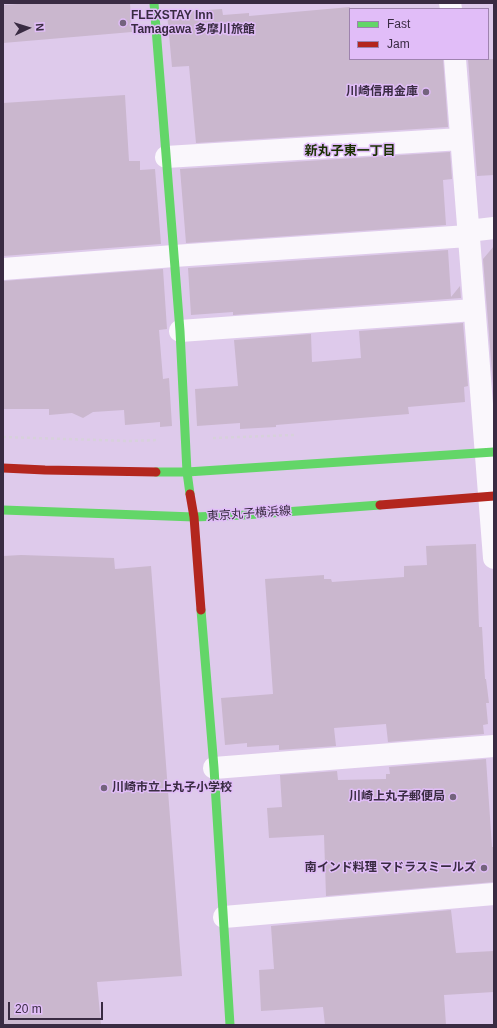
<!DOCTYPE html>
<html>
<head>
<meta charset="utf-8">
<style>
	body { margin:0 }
	#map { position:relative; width:497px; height:1028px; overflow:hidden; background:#decaeb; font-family:Helvetica,sans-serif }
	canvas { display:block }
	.frame { position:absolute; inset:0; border:4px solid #392b42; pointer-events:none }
	.legend { position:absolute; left:349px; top:8px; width:140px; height:52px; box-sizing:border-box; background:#e1bdf8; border:1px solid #9e83af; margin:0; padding:5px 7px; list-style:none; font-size:12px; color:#392b42 }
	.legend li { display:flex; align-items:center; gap:8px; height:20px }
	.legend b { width:20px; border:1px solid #9e83af }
	.north { position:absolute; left:8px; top:8px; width:40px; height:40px; -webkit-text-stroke:3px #e1bdf8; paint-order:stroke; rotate:86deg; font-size:11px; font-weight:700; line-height:16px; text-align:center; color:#392b42 }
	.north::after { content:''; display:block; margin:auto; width:14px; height:18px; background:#392b42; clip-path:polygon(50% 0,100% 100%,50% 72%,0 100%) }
	.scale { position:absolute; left:8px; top:1002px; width:95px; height:18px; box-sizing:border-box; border:2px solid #392b42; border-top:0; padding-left:5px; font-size:12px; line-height:14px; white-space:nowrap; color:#392b42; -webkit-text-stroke:3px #e1bdf8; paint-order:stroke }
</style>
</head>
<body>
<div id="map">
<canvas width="497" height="1028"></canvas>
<div class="frame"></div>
<ul class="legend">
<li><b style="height:5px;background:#63d668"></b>Fast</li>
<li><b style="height:5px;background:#b3261e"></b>Jam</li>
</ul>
<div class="north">N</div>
<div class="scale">20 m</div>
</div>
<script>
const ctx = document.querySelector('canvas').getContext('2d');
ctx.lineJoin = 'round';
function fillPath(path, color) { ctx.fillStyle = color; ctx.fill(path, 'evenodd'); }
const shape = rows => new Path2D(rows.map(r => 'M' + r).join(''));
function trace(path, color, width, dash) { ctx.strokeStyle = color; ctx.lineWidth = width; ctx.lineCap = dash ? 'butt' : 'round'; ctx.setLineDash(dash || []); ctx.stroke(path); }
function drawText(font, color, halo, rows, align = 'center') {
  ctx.font = font + ' Helvetica,"Noto Sans JP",sans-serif'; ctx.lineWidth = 3; ctx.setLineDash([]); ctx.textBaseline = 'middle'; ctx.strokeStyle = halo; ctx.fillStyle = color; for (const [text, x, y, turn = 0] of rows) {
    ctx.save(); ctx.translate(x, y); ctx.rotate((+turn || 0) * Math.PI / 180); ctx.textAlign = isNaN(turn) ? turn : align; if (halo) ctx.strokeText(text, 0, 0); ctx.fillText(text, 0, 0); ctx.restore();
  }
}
fillPath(shape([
	[32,3,130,3,132,32,3,43,3,5],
	[350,7,350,59,443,59,448,127,196,143,189,66,172,67,167,13,222,9,223,15,249,13,249,16],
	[468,59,494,59,494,175,477,176],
	[125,95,129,161,140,161,140,170,155,169,161,244,3,256,3,103],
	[450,152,452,179,443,180,446,225,186,243,180,169],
	[494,246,494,385,493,385,483,259],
	[448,250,451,297,460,286,461,298,233,315,233,312,191,315,188,268],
	[163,269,167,329,159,330,163,379,169,378,172,426,160,427,160,422,125,425,124,410,93,412,83,418,72,413,49,415,49,409,3,409,3,281],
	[463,323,468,386,464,387,465,402,408,407,409,414,276,425,276,427,240,429,240,423,197,426,195,389,238,386,234,340,311,334,312,362,361,358,359,331],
	[476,544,479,627,482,627,485,679,486,679,489,703,486,703,488,724,483,725,484,734,388,742,386,724,334,728,336,746,279,750,279,745,247,747,247,743,225,745,221,698,273,694,265,579,324,575,324,579,331,579,332,582,404,577,404,566,427,565,426,546],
	[21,555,114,558,115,569,151,566,182,976,97,982,101,1025,3,1025,3,556],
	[486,759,492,847,494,847,494,882,326,896,324,835,269,838,267,808,282,807,280,775,337,771,338,780,386,779,386,774,390,774,389,767],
	[451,910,456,953,494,951,494,992,444,995,446,1025,325,1025,323,1007,261,1011,259,970,274,969,271,926]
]), '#cab7ce');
trace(shape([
	[3,437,129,441,158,440],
	[213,438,294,435]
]), '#d7d1db', 2.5, [3, 3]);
trace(shape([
	[450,3,451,9],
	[455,59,494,558],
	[166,157,461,139],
	[468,231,494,228],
	[3,269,174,256,468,236],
	[180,331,474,310],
	[214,768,494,746],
	[224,917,494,894]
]), '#faf7fc', 22);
trace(shape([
	[154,3,180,331,187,472,190,494],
	[156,472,187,472,494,452],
	[3,510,194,517,244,515,380,505],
	[201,610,214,768,230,1025]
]), '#63d668', 9);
trace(shape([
	[3,468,45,470,156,472],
	[190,494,194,517,201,610],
	[380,505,494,496]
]), '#b3261e', 9);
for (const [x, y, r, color] of [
	[123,23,4,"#73637d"],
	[426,92,4,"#73637d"],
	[104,788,4,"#73637d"],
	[453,797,4,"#73637d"],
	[484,868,4,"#73637d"]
]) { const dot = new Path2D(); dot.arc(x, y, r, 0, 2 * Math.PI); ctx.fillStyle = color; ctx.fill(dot); trace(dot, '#e1bdf8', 1.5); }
drawText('bold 12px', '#392b42', '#e1bdf8', [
	["FLEXSTAY Inn",131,16,"left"],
	["Tamagawa 多摩川旅館",131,30,"left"],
	["川崎信用金庫",418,92],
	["川崎市立上丸子小学校",112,788,"left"],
	["川崎上丸子郵便局",445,797],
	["南インド料理 マドラスミールズ",476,868]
], 'right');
drawText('12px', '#392b42', '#e1bdf8', [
	["東京丸子横浜線",249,514,-4]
]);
drawText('bold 13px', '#193000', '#e1bdf8', [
	["新丸子東一丁目",350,151]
]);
</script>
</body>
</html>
